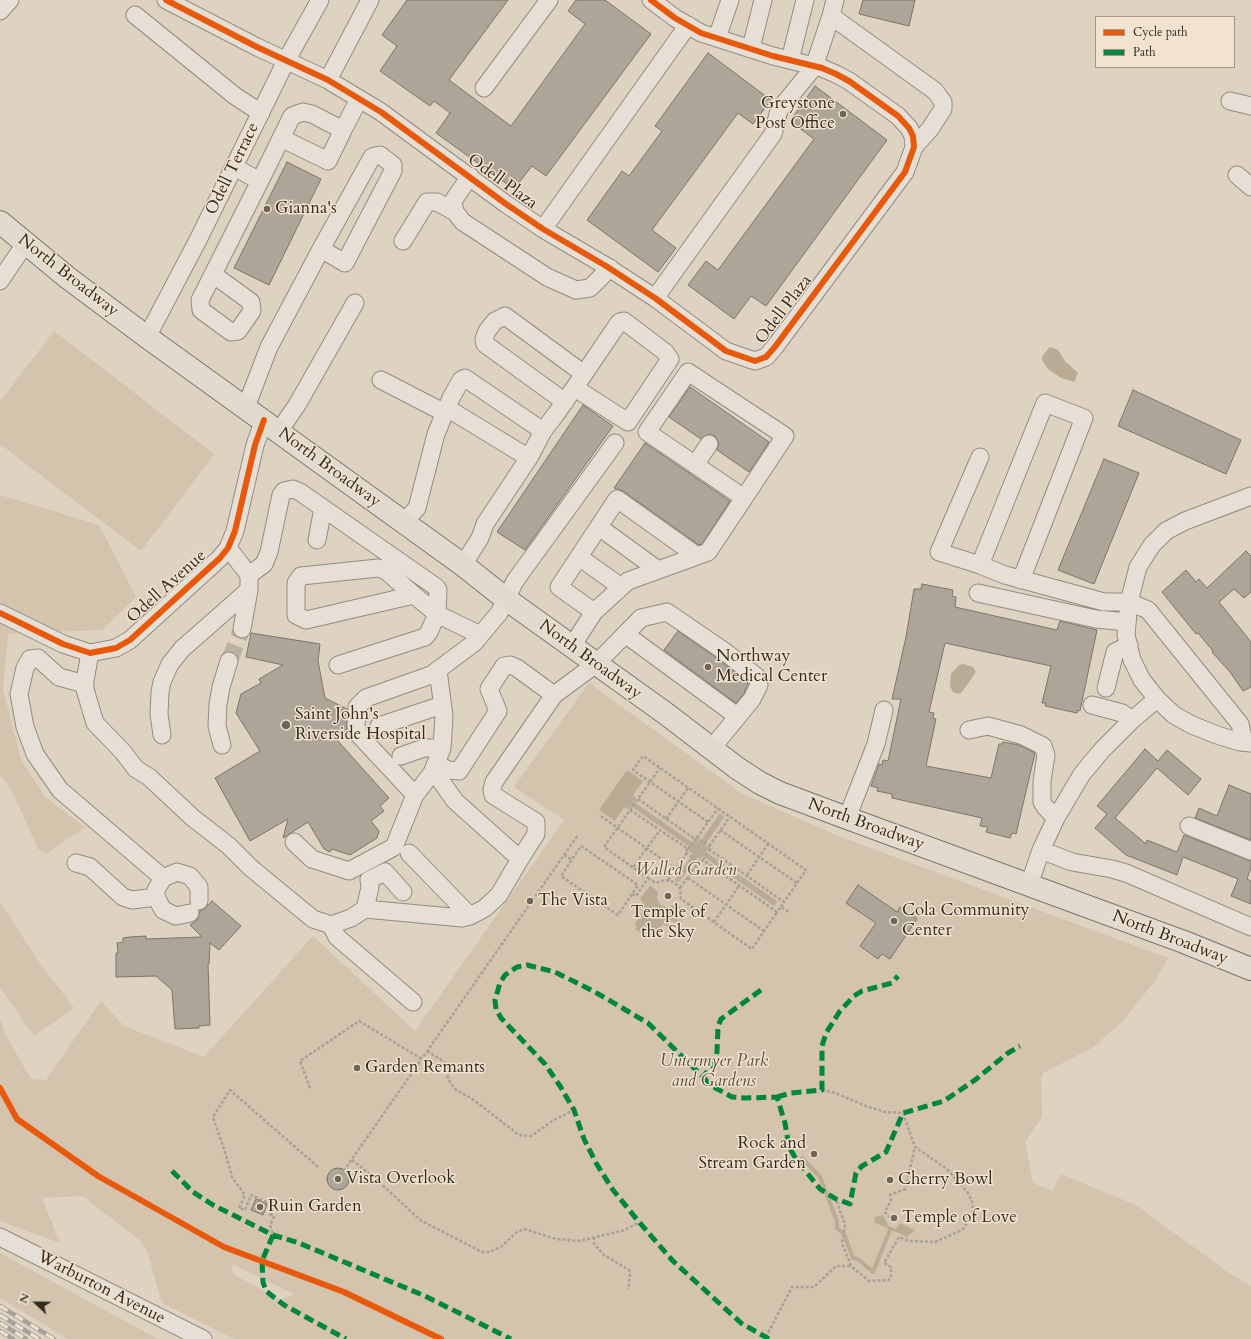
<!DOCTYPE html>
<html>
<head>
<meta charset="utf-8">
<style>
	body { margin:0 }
	#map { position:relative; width:1251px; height:1339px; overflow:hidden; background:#ded2c1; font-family:Cardo,serif }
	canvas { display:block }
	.legend { position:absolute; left:1095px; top:16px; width:140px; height:52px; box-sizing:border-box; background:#f1e3cf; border:1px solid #a59989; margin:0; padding:5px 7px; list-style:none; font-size:12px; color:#322a1f }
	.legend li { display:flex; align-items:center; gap:8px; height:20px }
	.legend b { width:20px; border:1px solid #a59989 }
	.north { position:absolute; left:16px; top:1283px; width:40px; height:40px; -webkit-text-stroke:3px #f1e3cf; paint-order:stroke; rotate:292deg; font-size:11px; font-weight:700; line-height:16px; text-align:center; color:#322a1f }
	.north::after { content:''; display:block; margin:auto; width:14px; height:18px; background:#322a1f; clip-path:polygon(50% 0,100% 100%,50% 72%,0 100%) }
</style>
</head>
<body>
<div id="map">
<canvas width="1251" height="1339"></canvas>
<ul class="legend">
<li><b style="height:5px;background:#e8590c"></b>Cycle path</li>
<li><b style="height:5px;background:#00873e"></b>Path</li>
</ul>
<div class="north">N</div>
</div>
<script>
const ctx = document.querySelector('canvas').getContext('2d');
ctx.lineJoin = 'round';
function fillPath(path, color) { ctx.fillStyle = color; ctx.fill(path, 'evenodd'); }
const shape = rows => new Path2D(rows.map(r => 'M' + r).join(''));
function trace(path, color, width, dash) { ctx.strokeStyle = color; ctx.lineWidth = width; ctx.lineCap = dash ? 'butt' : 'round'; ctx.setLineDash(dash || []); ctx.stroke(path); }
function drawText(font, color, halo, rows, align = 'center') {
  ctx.font = font + ' Cardo,serif'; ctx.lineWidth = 3; ctx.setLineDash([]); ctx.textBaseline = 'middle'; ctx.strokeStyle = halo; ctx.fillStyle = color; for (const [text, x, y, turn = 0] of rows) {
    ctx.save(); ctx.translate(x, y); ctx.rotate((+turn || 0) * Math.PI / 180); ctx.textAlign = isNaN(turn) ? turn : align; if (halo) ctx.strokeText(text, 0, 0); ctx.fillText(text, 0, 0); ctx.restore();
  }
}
fillPath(shape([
	[54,331,214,454,141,551,0,444,0,402],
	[0,495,99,525,136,597,102,630,8,634,3,690,21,760,46,798,85,827,46,854,38,849,13,793,0,774],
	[589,683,741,793,838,836,1168,958,1155,981,1122,1022,1092,1048,1043,1073,1041,1079,1042,1117,1025,1142,1033,1183,1053,1191,1060,1174,1136,1205,1229,1273,1251,1286,1251,1339,234,1339,162,1303,147,1251,142,1242,83,1196,42,1198,60,1243,0,1221,0,1019,6,1036,31,1079,46,1080,101,1001,124,1026,204,1057,313,936,415,1031,564,820,514,787],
	[232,1264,294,1294,280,1300,233,1274],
	[0,902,39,962,74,1008,34,1036,0,987],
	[0,1253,158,1339,68,1339,0,1298]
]), '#d4c3ad');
fillPath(shape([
	[1050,347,1058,350,1065,361,1078,373,1074,382,1061,378,1048,369,1042,360,1043,355],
	[963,664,973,667,976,672,962,692,959,694,953,692,950,686,951,674,959,665],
	[627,770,643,781,633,795,636,798,634,802,693,843,696,839,700,842,720,813,724,817,705,845,709,848,706,852,777,901,774,906,703,856,700,859,697,857,679,882,676,882,675,879,693,854,689,851,691,848,631,806,628,809,624,807,615,821,599,810],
	[650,885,658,892,657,898,661,905,669,908,676,904,684,910,676,923,672,921,668,927,663,924,653,937,651,936,649,938,635,929,637,926,635,924,643,911,638,908,643,901,640,899],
	[883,1215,888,1226,896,1229,900,1223,915,1230,907,1237,874,1222,875,1217]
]), '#baab95');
trace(shape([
	[802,1158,820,1177,837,1221,837,1228,844,1234,853,1258,858,1259,873,1272,890,1230]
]), '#baab95', 4);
const building = shape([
	[407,0,508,0,449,80,511,126,585,24,568,11,576,0,605,0,651,34,546,176,532,166,514,189,436,133,450,113,434,101,430,106,380,71,397,46,382,35,407,0],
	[863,0,915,0,909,26,859,14,863,0],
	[708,53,771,100,753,124,738,113,652,230,676,248,658,272,587,220,622,171,629,176,662,131,655,126,708,53],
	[815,86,887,140,766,306,751,296,734,319,688,285,706,261,718,270,814,139,790,121,815,86],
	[287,162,321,179,269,285,234,268,287,162],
	[690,387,769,442,749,472,717,450,719,444,715,436,709,434,701,439,669,417,690,387],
	[1133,390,1241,440,1226,474,1118,426,1133,390],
	[583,405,613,426,525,550,497,532,583,405],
	[645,443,730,501,702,544,699,545,623,491,614,488,645,443],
	[1104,459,1139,473,1094,584,1058,570,1104,459],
	[1246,551,1251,556,1251,592,1244,598,1234,589,1219,602,1251,642,1251,687,1243,691,1230,672,1212,652,1213,651,1198,633,1196,634,1162,592,1186,570,1196,582,1199,579,1207,588,1246,551],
	[922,584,953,590,952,596,956,597,955,607,1057,630,1060,621,1097,630,1080,711,1078,710,1077,713,1045,706,1046,703,1042,703,1051,666,945,643,929,712,934,713,933,718,936,719,926,766,991,778,999,744,1002,744,1003,742,1019,745,1035,753,1016,834,1012,833,1010,838,986,832,988,827,980,826,982,818,892,798,892,794,877,791,878,788,871,786,879,764,882,765,883,760,888,761,901,699,892,699,906,637,914,589,921,589,922,584],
	[678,631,718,659,748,683,744,694,736,703,664,650,678,631],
	[251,633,320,644,318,661,325,698,347,709,347,731,336,739,389,798,380,806,384,811,371,821,379,831,377,838,350,855,332,849,330,852,324,849,308,822,283,838,288,819,250,841,215,778,260,751,236,713,241,694,261,683,259,679,283,665,246,657,251,633],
	[1145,749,1158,761,1167,750,1201,779,1188,795,1157,768,1115,818,1146,844,1147,840,1177,852,1184,835,1251,861,1251,868,1247,879,1251,881,1251,904,1231,896,1238,879,1183,857,1177,875,1126,855,1095,828,1107,814,1097,806,1145,749],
	[1229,785,1251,794,1251,840,1195,818,1199,808,1217,816,1229,785],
	[858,885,897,912,900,907,917,919,890,959,882,954,878,959,860,946,876,923,846,903,858,885],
	[212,901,241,926,219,950,210,943,209,964,208,964,210,1025,199,1026,199,1028,175,1029,172,990,156,976,116,977,116,953,118,953,117,943,123,942,123,938,130,937,146,936,146,939,202,937,190,925,197,920,200,911,204,909,212,901],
	'327 1179a11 11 0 1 1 22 0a11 11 0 1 1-22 0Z',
	[256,1199,267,1204,263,1215,251,1210,256,1199]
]);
fillPath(building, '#aea599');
trace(building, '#7c756b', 1);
trace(shape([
	[229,661,242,629]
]), '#bcb0a1', 17, [17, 8]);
const minor = shape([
	[166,0,257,47,328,80,381,112,506,204,543,229,606,266,655,298,726,351,755,361,766,357,774,348,905,172,914,147,913,136,909,128,898,116,849,81,836,74,822,68,773,56,701,33,675,18,651,0],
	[835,0,831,16,935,91,943,102,943,109,930,129,914,147],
	[0,11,10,0],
	[135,15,235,96,261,113],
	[717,38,730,0],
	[751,48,763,0],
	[790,60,805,0],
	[328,80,370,0],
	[484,88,549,0],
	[1230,101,1251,106],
	[281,138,328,161,343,130],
	[234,167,260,181,292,116,303,112,312,114,343,130,359,99],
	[1237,175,1251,187],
	[470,176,453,201,455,212,463,222,547,277,576,290,590,288,610,268],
	[543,229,688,25],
	[403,241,427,202,437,202,455,212],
	[214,275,251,302,252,311,238,331,231,332,201,310,200,300,260,181],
	[0,281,25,244],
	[655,298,773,134,779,110,814,67,831,16],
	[147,337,198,240,286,61,320,0],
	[381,380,445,413],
	[565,402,485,344,484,339,487,331,495,321,505,316,584,374],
	[246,407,269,347,321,249,372,157,380,155,393,165,393,171,345,263,321,249],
	[447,408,529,458],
	[279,431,297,405,355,303],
	[543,431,556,414,584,374,618,324,620,322,624,321,665,352,670,359,628,422,575,388],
	[980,457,939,552,980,565],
	[695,465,709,444],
	[1251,496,1185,521,1166,531,1152,545,1138,567,1129,602,1126,635,1132,660,1142,680,1157,699,1174,715,1192,725,1217,735,1240,742,1251,743],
	[404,522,417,508,436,434,451,398,461,380,465,378,543,431,530,456,485,524,480,538,463,565],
	[599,527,658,570],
	[317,540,323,508],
	[228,548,249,575,249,590,242,629],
	[579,557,621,587],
	[249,575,264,564,269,552,281,495,284,491,293,489,300,492,436,587,438,590,437,614,429,632,425,637,338,665],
	[1021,580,1084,418,1045,403,980,565,1005,575,1104,602,1129,602,1148,610,1240,724,1244,742],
	[978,593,1096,619,1127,622],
	[414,595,306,620,296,615,296,583,301,576,378,568,385,570,414,595,437,614,480,635],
	[594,612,559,587,617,499,697,556],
	[0,613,63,644,90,653,116,648,130,640,220,558,228,548,235,531,255,445,264,420],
	[625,634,737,716],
	[572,646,594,612,628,581,708,552,744,498,785,436,688,372,647,432,744,498],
	[90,653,84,686,95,723,123,752,136,769,149,777,193,818,229,846,251,868,313,919,331,925,351,918,365,909,370,887,369,880,385,872,403,892],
	[85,684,59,677,38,658,30,659,25,668,19,694,25,727,35,754,60,790,163,878],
	[1106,688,1115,652,1129,645],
	[554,695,596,664,641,618,667,612,724,651,757,677,759,685,752,699,712,748],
	[1092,705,1122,713,1132,720],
	[379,726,442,705],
	[969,730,988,726,1021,735,1043,746,1046,755,1042,781,1042,802,1045,807,1056,818],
	[162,735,159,714,160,692,162,682,170,664,182,649,249,590],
	[222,745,217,726,218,704,221,687,229,661],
	[401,756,424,748,442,748],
	[436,763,448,770,459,771,498,711,489,689,504,666,510,665,517,668,554,695,494,782,492,789,493,795,536,822,536,834,520,859],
	[415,795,359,735,356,726,357,707,366,698,431,675,474,643,499,613,515,581,615,443],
	[847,818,876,744,884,710],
	[1189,826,1251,851],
	[294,842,312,859,349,871,394,847,415,795,432,773,442,748,444,716,438,670],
	[1041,850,1072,862,1112,869,1126,873,1251,927],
	[409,853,470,916],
	[76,863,90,867,123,897,132,900,156,897],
	[1029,885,1041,850,1056,818,1082,774,1102,750,1132,720,1157,699],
	[365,909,462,918,470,916,485,908,499,895,520,859,455,801,433,770],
	[190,913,176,916,163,910,156,897,156,890,163,878,177,872,190,876,199,887,199,901],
	[331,925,337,937,413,1002],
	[0,1237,203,1339]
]);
const major = shape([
	[0,222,68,278,147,337,463,565,506,599,665,713,737,768,760,783,780,793,847,818,1184,942,1251,969]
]);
trace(minor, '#948c81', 19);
trace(major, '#7c756b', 24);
trace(shape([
	[638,799,695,839,697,838,711,847,710,850,784,902,781,907],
	[630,810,660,768],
	[601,816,676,869],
	[666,819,688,788],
	[708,822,633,770,643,756,806,870,784,902],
	[720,830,797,883],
	[697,838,718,808],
	[581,846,638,885,618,915,561,876,581,846],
	[709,846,730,817],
	[688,849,695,839],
	[564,855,572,860],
	[703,860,710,850],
	[633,867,660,830],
	[747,875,768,844],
	[648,878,656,883,665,880,674,882,680,888,681,899,752,949,777,912],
	[688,878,764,931],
	[668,880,687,853],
	[680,888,699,862],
	[632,894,636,896,648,878,604,847,630,810,688,849,685,852,701,863,703,860,777,912,781,907,789,912],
	[714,922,739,886],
	[679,923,687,911],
	[427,1051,446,1063,448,1079,456,1090,471,1098,519,1135,531,1136,554,1120,574,1110],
	[310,1088,300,1061,359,1021,422,1059],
	[822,1090,835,1093,866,1106,885,1112,903,1113,915,1147,947,1169,968,1193,973,1204,972,1217,962,1230,935,1242,908,1241,899,1237,884,1263,891,1267,891,1278,888,1280,869,1281,851,1266,842,1243,845,1225,836,1199],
	[352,1160,377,1180,420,1220,482,1252,490,1252,502,1246,517,1232,524,1229,556,1239,579,1241,625,1230,639,1222],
	[338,1179,578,835],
	[269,1214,274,1217,270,1225,273,1235],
	[271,1216,275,1206,251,1195,245,1210,239,1208,245,1195,232,1177,226,1155,213,1117,230,1090,318,1167],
	[890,1218,885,1212,891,1200,890,1195,905,1189,915,1147],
	[594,1237,594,1244,604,1255,629,1270,630,1275,628,1290],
	[766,1337,792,1287,814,1287,836,1266,851,1266]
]), '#a6a199', 2.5, [3, 2]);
trace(minor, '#e5dfd6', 17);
trace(major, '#e1dacf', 22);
const rail = shape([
	[0,1306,54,1339],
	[0,1315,39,1339],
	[0,1323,26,1339],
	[0,1331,13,1339]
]);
trace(rail, '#a6a199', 4.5);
trace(rail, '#f1e3cf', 3, [9]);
trace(shape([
	[761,990,721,1019,718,1027,717,1052,715,1061,703,1077,648,1023,595,992,555,972,527,965,517,967,505,975,500,983,495,1000,496,1009,501,1018,545,1064,560,1086,574,1110,584,1139,596,1163,613,1190,639,1222,673,1261,741,1323,769,1339],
	[703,1077,710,1085,732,1097,745,1098,777,1097,785,1123,789,1147,796,1159,820,1189,836,1199,850,1204,856,1173,862,1166,886,1152,903,1113,944,1101,975,1080,1008,1053,1020,1046],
	[777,1097,791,1093,822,1090,822,1046,826,1033,840,1011,854,996,862,991,892,983,898,976],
	[172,1171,193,1192,213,1205,273,1235,299,1243,425,1296,511,1339],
	[273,1235,262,1261,263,1282,266,1291,284,1305,346,1339]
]), '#00873e', 5, [10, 5]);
trace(shape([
	[166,0,257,47,328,80,381,112,506,204,543,229,606,266,655,298,726,351,755,361,766,357,774,348,905,172,914,147,913,136,909,128,898,116,849,81,836,74,822,68,773,56,701,33,675,18,651,0],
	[0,613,63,644,90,653,116,648,130,640,220,558,228,548,235,531,255,445,264,420],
	[0,1088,17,1119,98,1176,224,1247,344,1292,441,1339]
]), '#e8590c', 6);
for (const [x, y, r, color] of [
	[843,114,4,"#6e6558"],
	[267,209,4,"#6e6558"],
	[708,667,4,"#6e6558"],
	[286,725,5,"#6e6558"],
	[668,896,4,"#6e6558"],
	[530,901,4,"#6e6558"],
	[894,921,4,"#6e6558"],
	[357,1068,4,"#6e6558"],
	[814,1154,4,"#6e6558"],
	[338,1179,4,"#6e6558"],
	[890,1180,4,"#6e6558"],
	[260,1207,4,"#6e6558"],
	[894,1218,4,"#6e6558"]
]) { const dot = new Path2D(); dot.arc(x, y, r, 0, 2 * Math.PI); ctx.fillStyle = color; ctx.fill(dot); trace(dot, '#f1e3cf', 1.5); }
drawText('17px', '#322a1f', '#f1e3cf', [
	["Greystone",835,104,"right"],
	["Post Office",835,124,"right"],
	["Gianna's",275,209],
	["Northway",716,657],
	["Medical Center",716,677],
	["Saint John's",295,715],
	["Riverside Hospital",295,735],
	["The Vista",538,901],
	["Cola Community",902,911],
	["Center",902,931],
	["Temple of",668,913,"center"],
	["the Sky",668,933,"center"],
	["Garden Remants",365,1068],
	["Rock and",806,1144,"right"],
	["Stream Garden",806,1164,"right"],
	["Vista Overlook",346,1179],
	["Cherry Bowl",898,1180],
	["Ruin Garden",268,1207],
	["Temple of Love",902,1218]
], 'left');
drawText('17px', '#322a1f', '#f1e3cf', [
	["Odell Terrace",233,169,-64],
	["Odell Plaza",502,182,36],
	["North Broadway",68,276,38],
	["Odell Plaza",784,310,-53],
	["North Broadway",329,468,36],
	["Odell Avenue",167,587,-42],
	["North Broadway",590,660,36],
	["North Broadway",866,825,20],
	["North Broadway",1170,938,21],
	["Warburton Avenue",101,1288,27]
]);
drawText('italic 17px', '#584d3e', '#f1e3cf', [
	["Walled Garden",686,871],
	["Untermyer Park",714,1062],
	["and Gardens",714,1082]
]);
</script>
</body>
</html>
